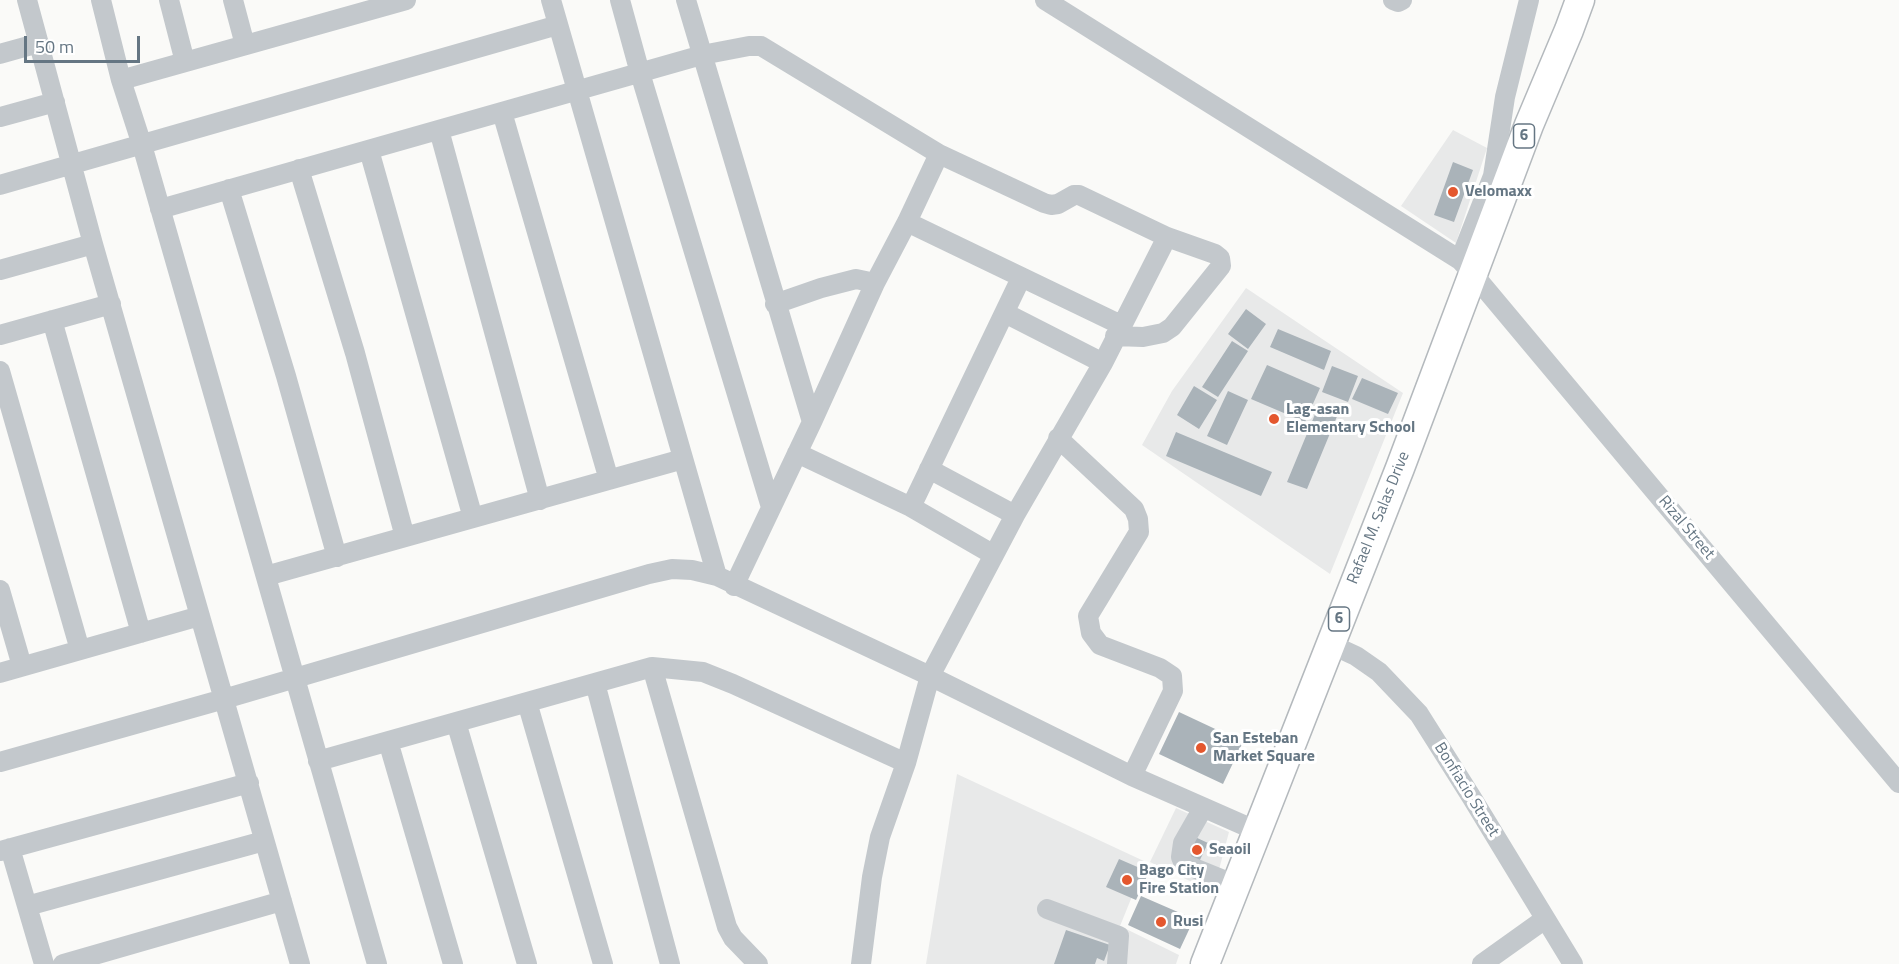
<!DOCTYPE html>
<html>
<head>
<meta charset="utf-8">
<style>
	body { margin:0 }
	#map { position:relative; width:1899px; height:964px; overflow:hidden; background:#fafaf8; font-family:"Titillium Web",sans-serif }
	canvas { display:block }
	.scale { position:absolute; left:24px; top:36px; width:116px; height:27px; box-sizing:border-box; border:3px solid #657683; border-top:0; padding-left:8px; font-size:18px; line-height:21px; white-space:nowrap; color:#657683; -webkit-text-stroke:4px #fff; paint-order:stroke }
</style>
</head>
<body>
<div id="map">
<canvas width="1899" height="964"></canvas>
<div class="scale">50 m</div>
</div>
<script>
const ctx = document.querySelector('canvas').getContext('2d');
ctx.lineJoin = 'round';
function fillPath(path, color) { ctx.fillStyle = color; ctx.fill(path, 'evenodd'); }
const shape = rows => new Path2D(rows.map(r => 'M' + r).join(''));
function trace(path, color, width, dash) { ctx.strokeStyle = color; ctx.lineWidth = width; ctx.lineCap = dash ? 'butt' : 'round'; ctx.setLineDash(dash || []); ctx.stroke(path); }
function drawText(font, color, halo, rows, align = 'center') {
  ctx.font = font + ' "Titillium Web",sans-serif'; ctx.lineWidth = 6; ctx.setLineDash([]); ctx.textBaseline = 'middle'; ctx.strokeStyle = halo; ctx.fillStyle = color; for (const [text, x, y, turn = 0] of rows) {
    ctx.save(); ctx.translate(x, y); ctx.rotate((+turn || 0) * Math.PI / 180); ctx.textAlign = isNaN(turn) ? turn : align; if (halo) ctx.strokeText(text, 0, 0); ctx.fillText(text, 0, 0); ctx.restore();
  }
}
fillPath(shape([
	[1453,130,1487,148,1456,243,1401,206],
	[1246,288,1403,393,1330,574,1142,445,1172,391],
	[957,774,1146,862,1120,926,1179,955,1176,964,926,964],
	[1176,808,1229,832,1213,892,1150,862]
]), '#e8e9e9');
fillPath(shape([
	[1453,162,1473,170,1454,222,1434,215],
	[1246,309,1266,324,1248,349,1228,334],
	[1278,329,1331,351,1324,370,1270,347],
	[1232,341,1248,351,1218,397,1202,387],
	[1267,365,1320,388,1305,422,1251,399],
	[1332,366,1358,376,1348,402,1322,392],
	[1362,378,1398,393,1388,414,1352,399],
	[1194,386,1217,400,1199,429,1177,415],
	[1228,391,1248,400,1227,445,1207,436],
	[1318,407,1338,414,1307,489,1287,482],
	[1176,432,1272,472,1261,496,1166,456],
	[1179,712,1243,742,1223,784,1159,754],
	[1195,837,1208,843,1199,862,1186,856],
	[1119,859,1149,872,1136,900,1106,887],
	[1141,896,1194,919,1180,949,1128,925],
	[1066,930,1110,945,1104,961,1097,958,1095,964,1054,964]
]), '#aab3b9');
const highway = shape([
	[1205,964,1400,468,1529,125,1569,30,1580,0]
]);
trace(highway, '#b4b9bd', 31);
trace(shape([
	[27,0,93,244,300,964],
	[101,0,121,80,142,145,377,964],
	[169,0,185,62],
	[233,0,245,45],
	[551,0,717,576],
	[620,0,640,73,771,507],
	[686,0,812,422],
	[1045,0,1460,260,1473,274,1899,783],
	[1393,0,1398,2,1402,0],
	[0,54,39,43],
	[121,80,406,0],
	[502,112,609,480],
	[0,117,55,102],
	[439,130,540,500],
	[369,150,473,518],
	[299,169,355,353,405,537],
	[0,185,558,25],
	[229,189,286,376,337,557],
	[160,209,702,55,749,46,761,46,939,154,1044,203,1051,205,1058,204,1074,195,1079,195,1167,237,1215,254,1220,258,1221,266,1172,327,1163,333,1143,337,1115,336],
	[907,222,1121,325],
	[1460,260,1493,176,1505,97,1529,0],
	[0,270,93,244],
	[775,304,821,288,856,279,875,283],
	[1005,313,1103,363],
	[52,320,141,633],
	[0,335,111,304],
	[0,371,80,650],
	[1058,438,1134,509,1138,519,1139,532,1088,616,1091,633,1100,645,1160,668,1172,676,1173,691,1132,776],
	[797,453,911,507,994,555],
	[929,469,1015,515],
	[911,507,1021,278],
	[266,576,683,459],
	[734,586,812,422,875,283,907,222,939,154],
	[0,590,22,666],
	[1330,644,1356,656,1379,672,1419,714,1472,798,1573,964],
	[652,667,727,927,733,938,758,964],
	[0,673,200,616],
	[595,683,670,964],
	[527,702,603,964],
	[456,722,527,964],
	[388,741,453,964],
	[318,761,652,667,703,672,733,684,906,763],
	[0,762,224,699,649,574,672,569,692,570,717,576,930,676,1132,776,1257,831],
	[1203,808,1183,843,1181,857,1184,864,1236,885],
	[10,848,44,964],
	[0,851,249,783],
	[27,906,264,841],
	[1047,909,1119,936,1117,964],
	[63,964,282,901],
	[861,964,872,877,880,837,906,763,930,676,1015,515,1103,363,1167,237],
	[1482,964,1545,919]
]), '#c3c8cc', 20);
trace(highway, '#fff', 28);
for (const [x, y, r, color] of [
	[1453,192,6,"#e4572e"],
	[1274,419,6,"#e4572e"],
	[1201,748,6,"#e4572e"],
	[1197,850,6,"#e4572e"],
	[1127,880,6,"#e4572e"],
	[1161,922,6,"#e4572e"]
]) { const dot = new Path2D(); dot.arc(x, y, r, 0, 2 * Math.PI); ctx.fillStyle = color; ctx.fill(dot); trace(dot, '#fff', 2); }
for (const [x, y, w] of [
	[1524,136,21],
	[1339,619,21]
]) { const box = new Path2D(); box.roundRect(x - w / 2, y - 12, w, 24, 4.5); ctx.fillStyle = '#fff'; ctx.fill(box); trace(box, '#657683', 1.5); }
drawText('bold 15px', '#657683', null, [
	["6",1524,136],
	["6",1339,619]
]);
drawText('bold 16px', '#657683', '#fff', [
	["Velomaxx",1465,192],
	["Lag-asan",1286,410],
	["Elementary School",1286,428],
	["San Esteban",1213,739],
	["Market Square",1213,757],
	["Seaoil",1209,850],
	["Bago City",1139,871],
	["Fire Station",1139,889],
	["Rusi",1173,922]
], 'left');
drawText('16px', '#657683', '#fff', [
	["Rafael M. Salas Drive",1379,518,-68],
	["Rizal Street",1686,528,50],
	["Bonfiacio Street",1466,790,58]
]);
</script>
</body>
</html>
